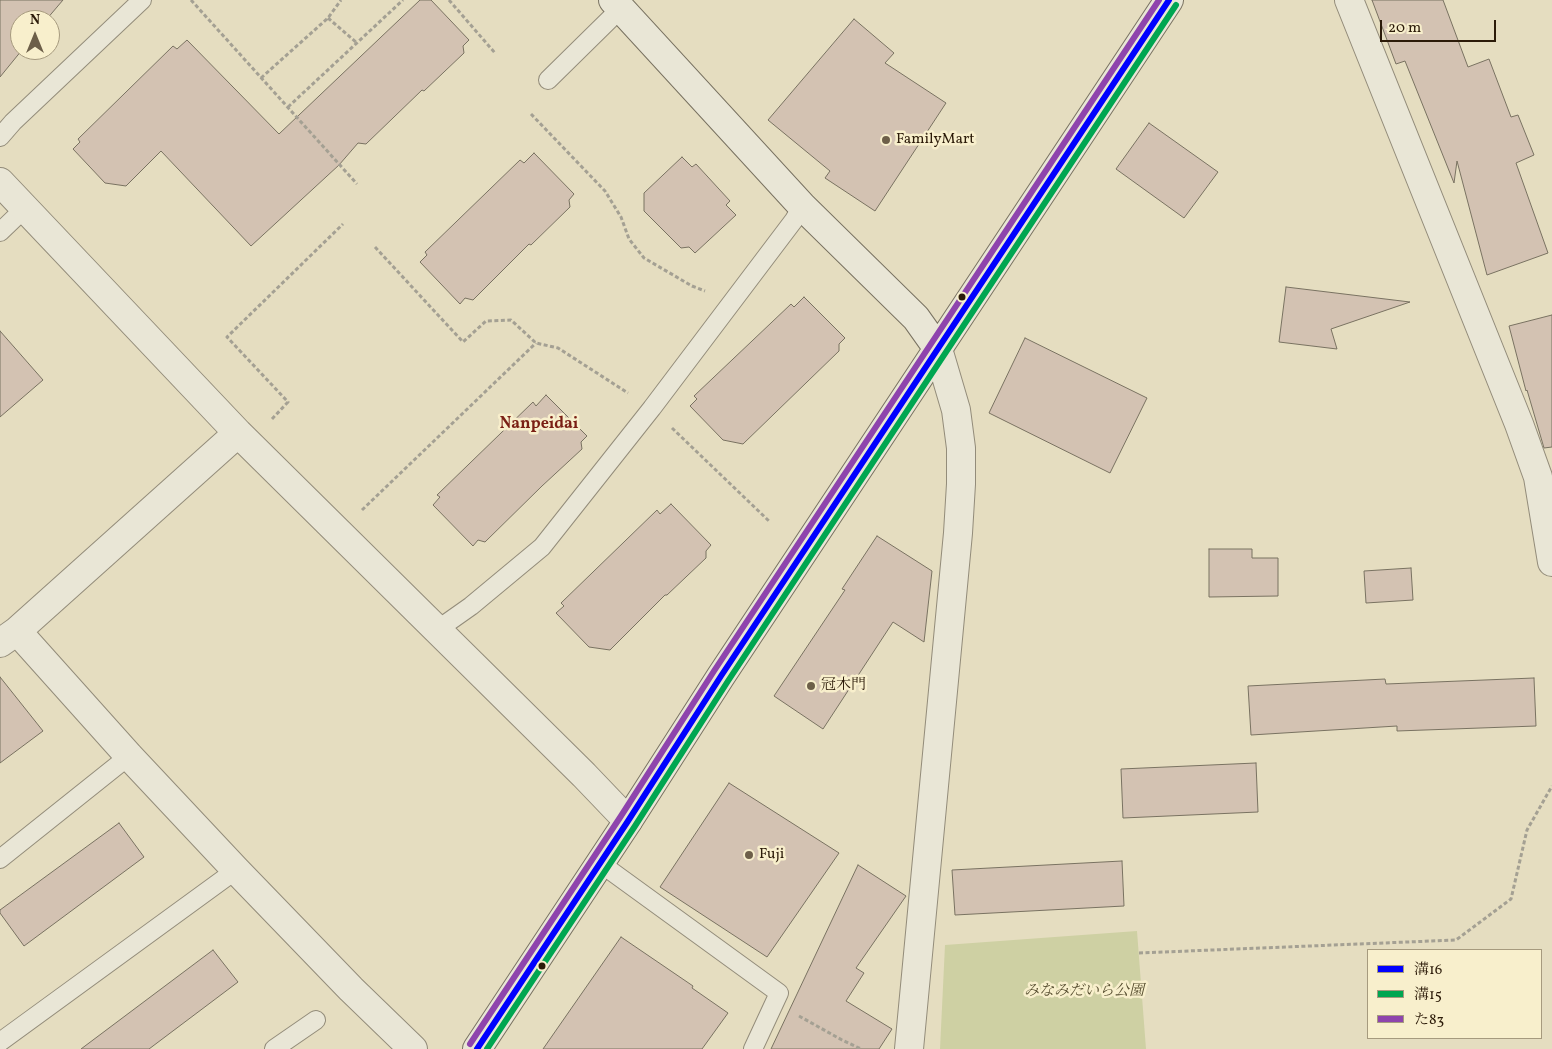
<!DOCTYPE html>
<html>
<head>
<meta charset="utf-8">
<style>
	body { margin:0 }
	#map { position:relative; width:1552px; height:1049px; overflow:hidden; background:#e5ddc0; font-family:Vollkorn,"Noto Serif JP",serif }
	canvas { display:block }
	.legend { position:absolute; left:1367px; top:949px; width:175px; height:90px; box-sizing:border-box; background:#f8efcc; border:1px solid #a69a7e; margin:0; padding:6px 9px; list-style:none; font-size:15px; color:#2c1b09 }
	.legend li { display:flex; align-items:center; gap:10px; height:25px }
	.legend b { width:25px; border:1px solid #a69a7e }
	.north { position:absolute; left:10px; top:10px; width:50px; height:50px; box-sizing:border-box; background:#f8efcc; border:1px solid #a69a7e; border-radius:50%; rotate:0deg; font-size:14px; font-weight:700; line-height:20px; text-align:center; color:#2c1b09 }
	.north::after { content:''; display:block; margin:auto; width:18px; height:22px; background:#6d5f49; clip-path:polygon(50% 0,100% 100%,50% 72%,0 100%) }
	.scale { position:absolute; left:1380px; top:20px; width:116px; height:22px; box-sizing:border-box; border:2px solid #2c1b09; border-top:0; padding-left:6px; font-size:15px; line-height:18px; white-space:nowrap; color:#2c1b09; -webkit-text-stroke:4px #f8efcc; paint-order:stroke }
</style>
</head>
<body>
<div id="map">
<canvas width="1552" height="1049"></canvas>
<ul class="legend">
<li><b style="height:6px;background:#00f"></b>溝16</li>
<li><b style="height:6px;background:#00a651"></b>溝15</li>
<li><b style="height:6px;background:#8e44ad"></b>た83</li>
</ul>
<div class="north">N</div>
<div class="scale">20 m</div>
</div>
<script>
const ctx = document.querySelector('canvas').getContext('2d');
ctx.lineJoin = 'round';
function fillPath(path, color) { ctx.fillStyle = color; ctx.fill(path, 'evenodd'); }
const shape = rows => new Path2D(rows.map(r => 'M' + r).join(''));
function trace(path, color, width, dash) { ctx.strokeStyle = color; ctx.lineWidth = width; ctx.lineCap = dash ? 'butt' : 'round'; ctx.setLineDash(dash || []); ctx.stroke(path); }
function drawText(font, color, halo, rows, align = 'center') {
  ctx.font = font + ' Vollkorn,"Noto Serif JP",serif'; ctx.lineWidth = 5; ctx.setLineDash([]); ctx.textBaseline = 'middle'; ctx.strokeStyle = halo; ctx.fillStyle = color; for (const [text, x, y, turn = 0] of rows) {
    ctx.save(); ctx.translate(x, y); ctx.rotate((+turn || 0) * Math.PI / 180); ctx.textAlign = isNaN(turn) ? turn : align; if (halo) ctx.strokeText(text, 0, 0); ctx.fillText(text, 0, 0); ctx.restore();
  }
}
fillPath(shape([
	[1137,931,1146,1049,940,1049,945,945]
]), '#ced0a3');
const building = shape([
	[0,0,63,0,46,20,20,20,20,50,22,50,0,77,0,0],
	[420,0,431,0,469,40,463,46,464,53,424,91,422,90,366,144,358,143,339,165,251,246,161,151,126,186,105,183,73,149,80,142,78,139,173,46,177,49,187,40,279,134,420,0],
	[1372,0,1443,0,1468,67,1489,59,1511,117,1518,115,1534,155,1516,163,1548,253,1487,275,1457,161,1454,183,1405,61,1396,64,1372,0],
	[854,19,894,53,885,63,946,103,875,211,825,178,830,171,768,120,854,19],
	[1149,123,1218,172,1184,218,1116,169,1149,123],
	[534,153,574,194,569,200,570,207,531,245,529,244,473,300,465,298,460,304,420,262,427,255,425,252,520,160,524,163,534,153],
	[682,157,692,167,696,164,730,201,726,205,736,215,695,253,689,247,681,248,644,211,644,193,682,157],
	[1286,287,1410,302,1331,329,1337,349,1279,342,1286,287],
	[804,297,845,338,839,344,839,351,743,444,723,440,690,406,697,399,694,396,791,304,794,307,804,297],
	[1552,315,1552,447,1544,448,1527,390,1526,391,1509,326,1552,315],
	[0,331,43,380,0,417,0,331],
	[1025,338,1147,398,1110,473,989,413,1025,338],
	[546,395,587,436,581,442,582,449,542,486,485,542,478,540,473,546,433,505,440,497,437,495,533,402,536,406,546,395],
	[671,504,711,545,706,551,706,558,667,595,665,595,610,650,589,647,556,613,564,606,561,603,657,510,660,514,671,504],
	[877,536,932,571,924,642,893,622,823,729,774,696,845,590,842,589,877,536],
	[1209,549,1252,549,1252,558,1278,558,1278,596,1209,597,1209,549],
	[1411,568,1413,600,1366,603,1364,571,1411,568],
	[0,677,43,731,0,763,0,677],
	[1534,678,1536,726,1397,731,1397,726,1251,735,1248,686,1385,679,1386,684,1534,678],
	[1256,763,1258,812,1123,818,1121,769,1256,763],
	[729,783,839,853,767,957,660,887,729,783],
	[119,823,144,857,24,946,0,913,0,910,119,823],
	[1122,861,1124,906,955,915,952,870,1122,861],
	[858,865,906,896,856,968,864,973,846,1001,892,1029,879,1049,771,1049,858,865],
	[621,937,693,986,692,988,728,1013,702,1049,543,1049,621,937],
	[213,950,238,982,149,1049,81,1049,213,950]
]);
fillPath(building, '#d3c2b2');
trace(building, '#797261', 1);
const lane = shape([
	[548,80,611,18,622,9],
	[0,137,13,122,142,0],
	[0,232,25,208],
	[437,630,471,606,542,547,652,408,794,220,802,206],
	[0,859,129,756],
	[600,863,779,993,753,1049],
	[0,1042,236,870],
	[274,1049,316,1020]
]);
const street = shape([
	[1349,0,1519,424,1538,477,1552,562],
	[0,182,238,433,584,775,628,821],
	[17,631,129,756,236,870,351,989,413,1049],
	[0,643,17,631,238,433],
	[909,1049,958,533,961,484,961,448,956,410,938,349]
]);
const secondary = shape([
	[613,0,802,206,916,318,938,349],
	[477,1049,628,821,721,676,1169,0]
]);
trace(lane, '#938c7a', 20);
trace(street, '#938c7a', 30);
trace(secondary, '#797261', 30);
trace(shape([
	[191,0,357,184],
	[449,0,495,53],
	[328,18,357,43],
	[261,78,328,18,341,0],
	[288,107,403,0],
	[531,114,605,191,621,217,629,239,644,258,692,286,705,291],
	[375,247,463,342,486,321,511,320,536,343,558,348,628,393],
	[272,419,288,402,227,337,343,224],
	[672,428,770,522],
	[362,510,536,343],
	[1139,953,1456,940,1511,899,1527,830,1552,786],
	[799,1016,842,1040,861,1049]
]), '#a4a093', 3, [4, 2.5]);
trace(lane, '#e9e6d6', 18);
trace(street, '#e9e6d6', 28);
trace(secondary, '#e9e6d6', 28);
trace(shape([
	[477,1049,628,821,721,676,1169,0]
]), '#00f', 6);
trace(shape([
	[487,1049,635,826,728,681,1176,5]
]), '#00a651', 6);
trace(shape([
	[470,1044,621,816,714,671,1159,0]
]), '#8e44ad', 6);
for (const [x, y, r, color] of [
	[886,140,5,"#6d5f49"],
	[962,297,4.5,"#2c1b09"],
	[811,686,5,"#6d5f49"],
	[749,855,5,"#6d5f49"],
	[542,966,4.5,"#2c1b09"]
]) { const dot = new Path2D(); dot.arc(x, y, r, 0, 2 * Math.PI); ctx.fillStyle = color; ctx.fill(dot); trace(dot, '#f8efcc', 2); }
drawText('15px', '#2c1b09', '#f8efcc', [
	["FamilyMart",896,140],
	["冠木門",821,686],
	["Fuji",759,855]
], 'left');
drawText('italic 15px', '#574e30', '#f8efcc', [
	["みなみだいら公園",1084,992]
]);
drawText('bold 16px', '#7a1f14', '#f8efcc', [
	["Nanpeidai",539,425]
]);
</script>
</body>
</html>
